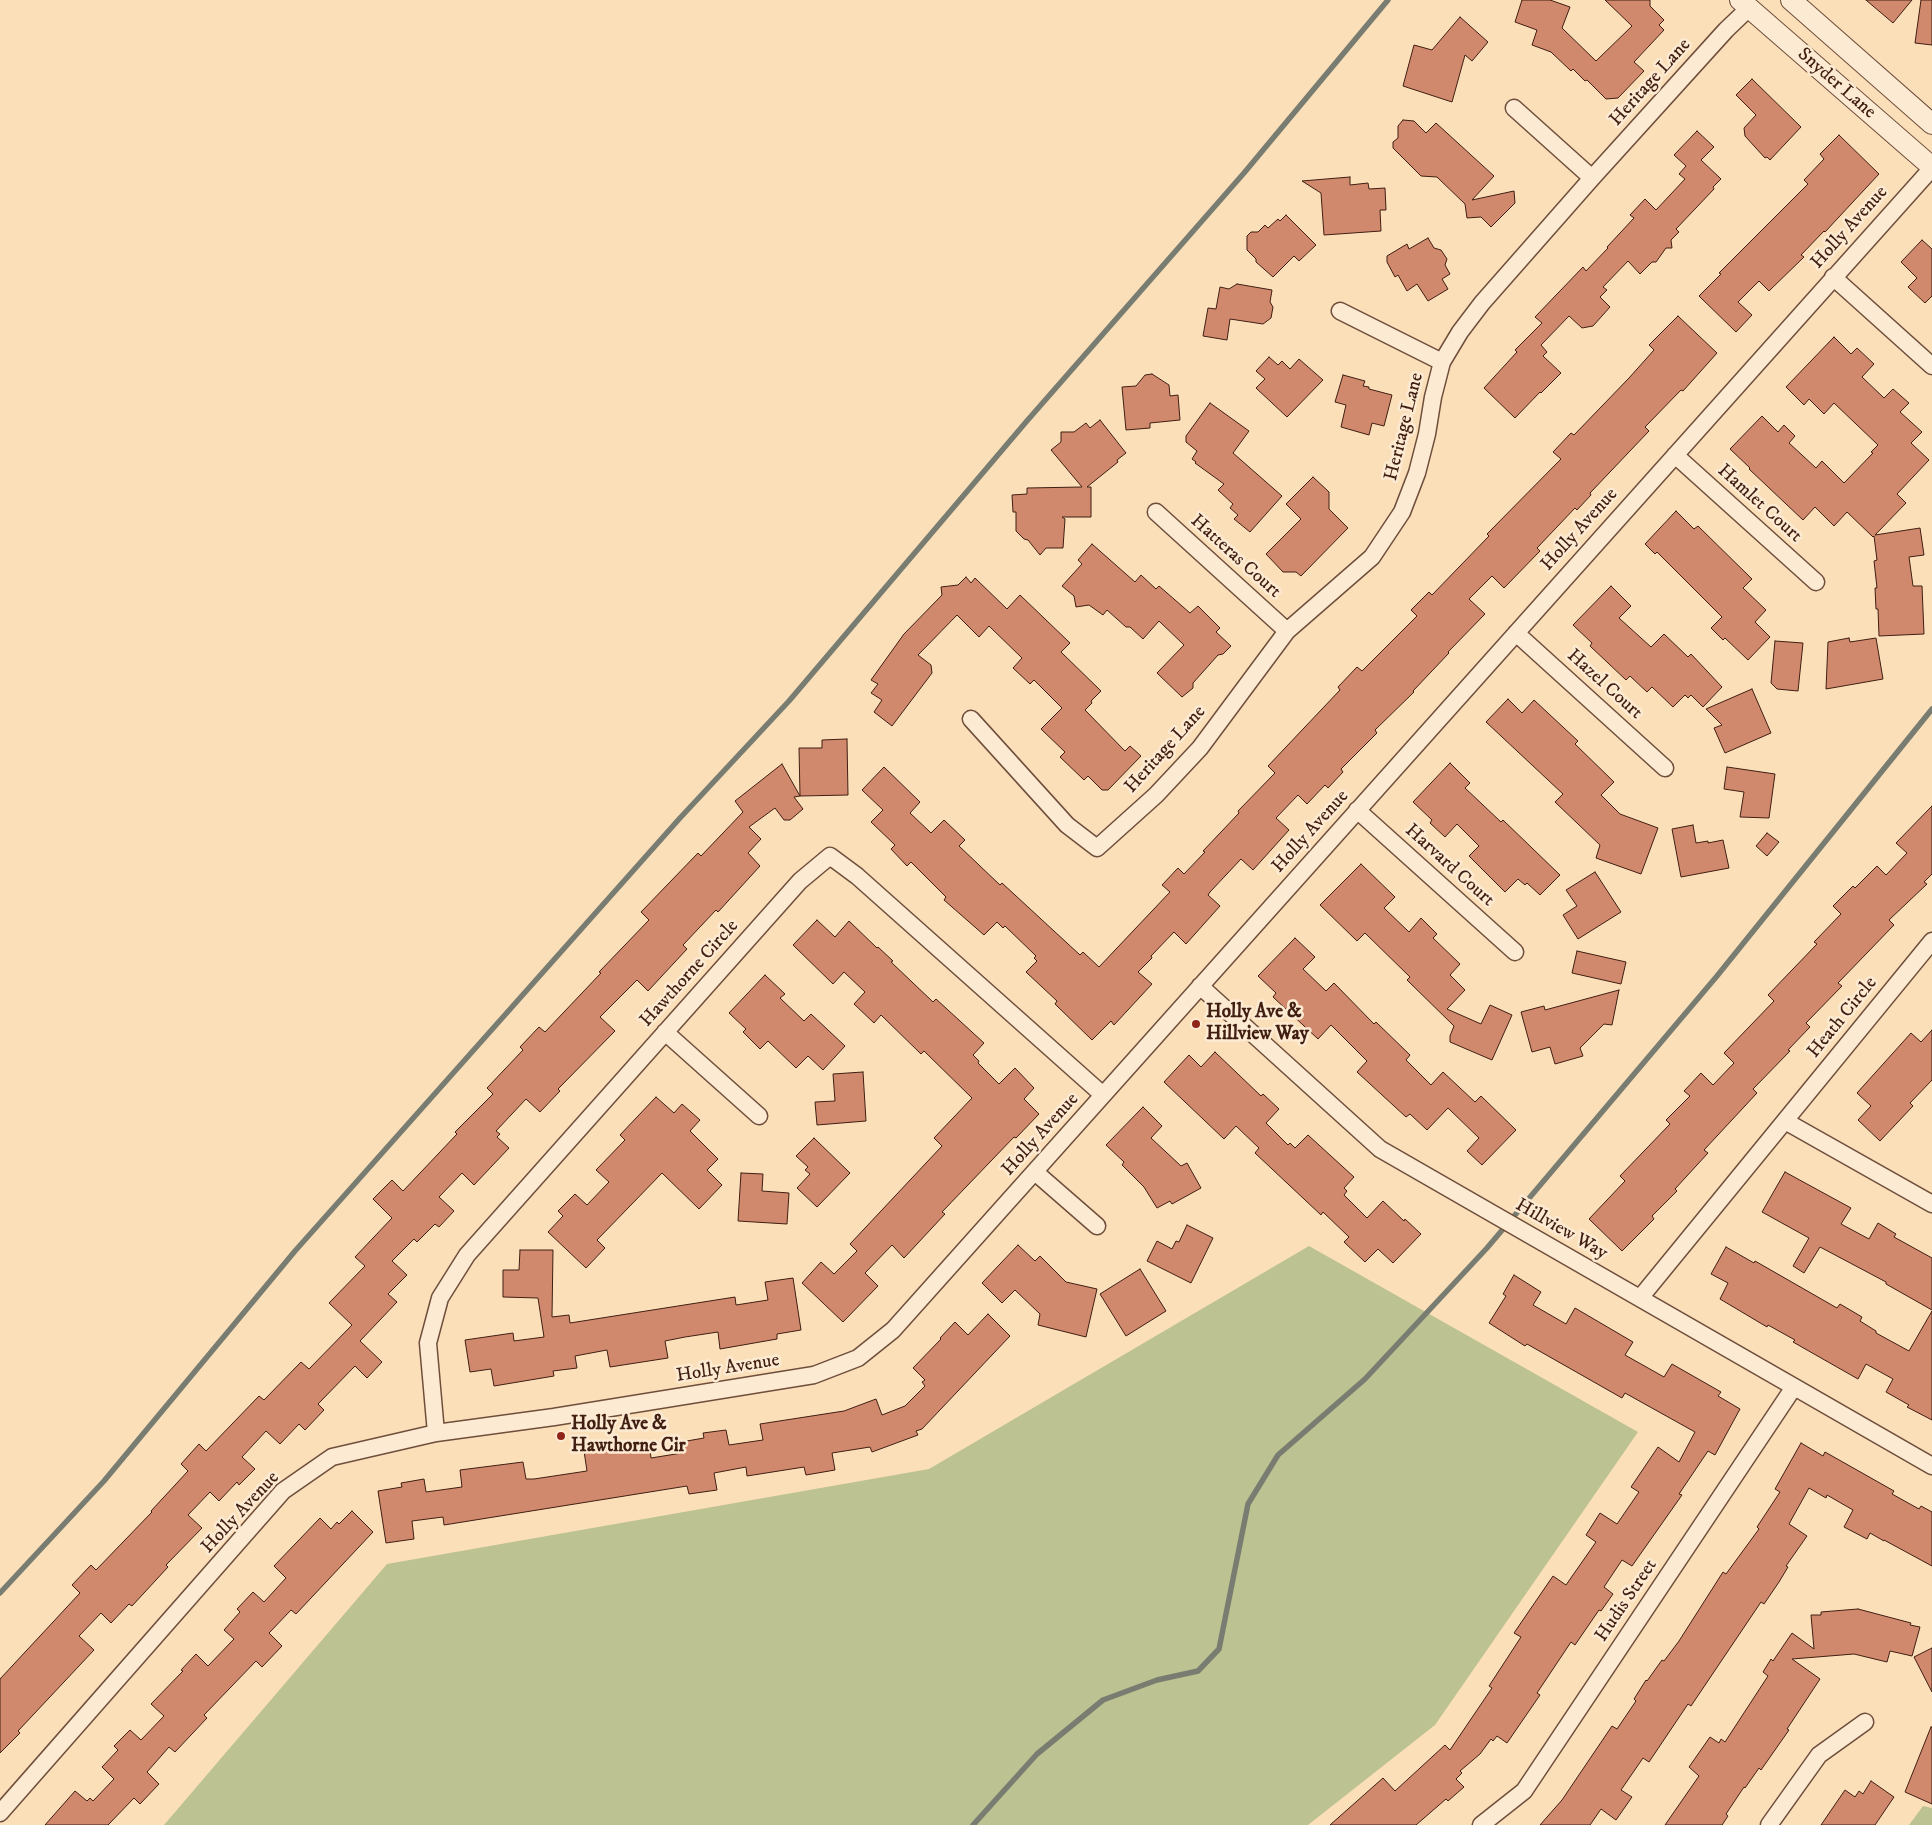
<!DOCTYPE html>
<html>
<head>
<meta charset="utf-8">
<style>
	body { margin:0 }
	canvas { display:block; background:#fbdfb9 }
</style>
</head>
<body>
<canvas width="1932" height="1825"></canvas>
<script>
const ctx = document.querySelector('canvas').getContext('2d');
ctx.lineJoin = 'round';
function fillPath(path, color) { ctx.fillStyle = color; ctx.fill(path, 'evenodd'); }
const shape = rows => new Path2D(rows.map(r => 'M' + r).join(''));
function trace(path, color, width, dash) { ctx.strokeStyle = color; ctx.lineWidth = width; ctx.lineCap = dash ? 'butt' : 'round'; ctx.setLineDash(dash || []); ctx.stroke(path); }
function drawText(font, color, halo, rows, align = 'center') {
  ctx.font = font + ' "IM FELL DW Pica",serif'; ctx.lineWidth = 5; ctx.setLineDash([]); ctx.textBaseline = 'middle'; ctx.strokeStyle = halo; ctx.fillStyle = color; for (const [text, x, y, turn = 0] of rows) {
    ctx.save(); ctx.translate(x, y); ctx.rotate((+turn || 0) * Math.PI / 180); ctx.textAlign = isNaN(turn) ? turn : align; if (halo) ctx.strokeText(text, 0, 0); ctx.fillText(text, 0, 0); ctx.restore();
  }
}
fillPath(shape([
	[1309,1246,1638,1432,1435,1725,1308,1825,164,1825,387,1564,929,1469],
	[1923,1806,1932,1808,1932,1825,1909,1825]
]), '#bcc291');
trace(shape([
	[0,1593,104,1481,295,1251,680,818,789,701,1026,422,1244,173,1388,0],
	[973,1825,1037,1754,1103,1700,1157,1680,1198,1671,1219,1649,1248,1504,1278,1455,1365,1379,1487,1248,1717,976,1932,709]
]), '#797d71', 5.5);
const building = shape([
	[1522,0,1550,0,1570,7,1562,28,1596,61,1632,26,1605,0,1650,0,1650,6,1664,20,1659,25,1664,30,1634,62,1644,71,1618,98,1606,99,1587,80,1585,81,1573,69,1571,71,1551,52,1532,45,1537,30,1515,22,1522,0],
	[1866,0,1912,0,1893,23,1866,0],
	[1921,0,1932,0,1932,45,1915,43,1921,0],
	[1460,17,1488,42,1472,61,1465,55,1452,102,1403,86,1414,45,1432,50,1460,17],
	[1752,79,1801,127,1770,160,1767,157,1765,158,1745,136,1744,128,1756,115,1736,95,1752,79],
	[1403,120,1414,121,1426,133,1436,123,1494,176,1472,200,1514,191,1515,203,1491,227,1481,217,1467,218,1465,204,1437,177,1421,176,1393,148,1393,142,1398,138,1398,126,1403,120],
	[1697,131,1714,147,1701,160,1721,179,1713,187,1714,189,1676,229,1679,232,1671,240,1672,248,1666,248,1656,262,1652,262,1640,274,1628,261,1603,287,1607,290,1600,297,1610,307,1593,326,1582,328,1569,316,1541,345,1547,352,1543,356,1561,373,1541,393,1540,392,1515,418,1484,388,1517,352,1515,350,1542,323,1535,317,1583,267,1586,271,1608,248,1607,247,1634,218,1630,215,1645,199,1656,210,1685,179,1679,174,1686,166,1674,155,1697,131],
	[1839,135,1879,174,1825,232,1824,231,1801,255,1804,257,1769,291,1759,281,1738,302,1752,315,1736,332,1699,296,1721,274,1719,273,1808,184,1804,180,1824,159,1820,154,1839,135],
	[1350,177,1350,185,1368,183,1369,189,1385,188,1386,210,1380,210,1381,231,1324,235,1321,193,1302,181,1350,177],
	[1286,215,1316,245,1299,261,1294,256,1273,277,1256,262,1256,259,1247,250,1247,236,1251,232,1258,232,1265,225,1268,228,1278,219,1280,221,1286,215],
	[1428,238,1434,248,1441,250,1447,259,1445,265,1450,274,1442,279,1448,289,1428,301,1417,284,1407,291,1398,275,1395,277,1387,262,1387,256,1407,244,1409,249,1428,238],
	[1922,240,1932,249,1932,296,1925,303,1908,287,1917,278,1901,262,1922,240],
	[1237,284,1272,290,1270,302,1273,307,1271,318,1263,324,1230,319,1227,340,1203,336,1208,308,1216,309,1220,287,1229,289,1237,284],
	[1678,316,1717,353,1683,391,1681,390,1645,427,1649,431,1590,493,1591,495,1577,510,1575,508,1537,548,1540,551,1504,588,1492,576,1469,599,1485,614,1448,652,1449,653,1413,691,1414,692,1375,730,1377,733,1341,769,1343,772,1328,788,1325,785,1307,804,1298,795,1276,818,1289,830,1253,870,1241,859,1210,892,1208,895,1220,906,1186,944,1174,932,1151,956,1152,958,1138,972,1152,984,1114,1025,1111,1021,1092,1040,1055,1004,1057,1001,1026,972,1037,961,1034,958,1036,956,1005,926,1003,928,997,922,984,935,944,900,946,897,911,862,907,866,891,849,895,845,871,822,883,810,862,790,884,767,920,802,910,813,931,833,944,820,965,840,959,846,1000,885,1002,883,1080,955,1083,952,1099,967,1170,892,1162,885,1178,868,1184,874,1205,852,1203,851,1239,813,1238,811,1275,773,1268,766,1340,690,1338,687,1357,667,1362,671,1417,616,1411,610,1429,592,1432,595,1489,536,1487,534,1561,459,1553,452,1571,433,1574,435,1629,378,1654,350,1649,345,1678,316],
	[1834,337,1851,354,1857,348,1874,364,1862,377,1884,398,1893,389,1909,403,1900,412,1922,432,1911,443,1929,460,1897,494,1906,503,1875,535,1920,528,1924,555,1909,557,1913,586,1922,586,1924,634,1879,636,1878,609,1876,609,1875,588,1877,588,1874,561,1877,560,1874,536,1873,537,1847,512,1834,526,1815,507,1803,520,1749,469,1750,468,1730,449,1762,416,1778,432,1784,425,1795,436,1789,443,1816,468,1822,461,1844,483,1873,453,1871,452,1878,445,1834,403,1824,414,1809,399,1804,405,1786,387,1834,337],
	[1269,357,1278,365,1282,361,1290,369,1299,359,1323,380,1287,417,1256,388,1265,379,1256,371,1269,357],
	[1152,374,1169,385,1170,396,1178,395,1180,420,1150,423,1150,428,1126,430,1122,387,1136,386,1145,375,1152,374],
	[1343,375,1365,381,1363,386,1369,387,1369,389,1392,395,1384,426,1372,423,1369,435,1341,427,1346,405,1335,402,1343,375],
	[1210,403,1249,431,1233,453,1282,496,1250,532,1234,519,1238,515,1230,508,1233,504,1218,490,1224,484,1195,463,1196,462,1192,459,1197,451,1186,442,1186,436,1210,403],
	[1100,420,1126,453,1117,460,1118,462,1087,487,1091,487,1091,517,1062,517,1065,519,1063,548,1046,548,1040,555,1028,540,1024,539,1016,531,1016,512,1013,512,1012,495,1027,494,1027,488,1082,487,1051,450,1061,442,1061,432,1074,432,1086,423,1090,428,1100,420],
	[1313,477,1329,492,1329,509,1348,528,1301,576,1296,572,1283,572,1266,554,1301,519,1286,504,1313,477],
	[1676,511,1694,529,1698,526,1752,579,1743,588,1766,610,1755,622,1770,637,1748,660,1725,638,1723,640,1711,628,1722,617,1657,552,1655,554,1645,544,1676,511],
	[1092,544,1135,582,1141,575,1156,589,1159,586,1190,613,1198,606,1220,628,1216,632,1231,646,1223,654,1218,655,1193,683,1193,688,1182,697,1157,673,1184,645,1159,621,1143,639,1130,627,1126,627,1107,610,1103,615,1089,605,1076,607,1074,596,1062,586,1082,564,1078,560,1092,544],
	[966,577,971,583,975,578,1007,609,1020,595,1070,643,1061,652,1101,691,1091,701,1092,703,1085,710,1125,751,1130,746,1141,756,1108,790,1102,790,1088,776,1084,780,1060,757,1065,752,1041,729,1062,708,1034,680,1030,684,1013,668,1022,658,989,626,979,637,957,615,918,655,931,665,932,673,892,726,874,712,882,700,871,693,878,684,871,680,904,634,942,595,941,587,958,585,966,577],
	[1611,586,1631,606,1619,618,1651,647,1664,634,1688,657,1691,654,1722,687,1703,707,1691,695,1688,698,1685,695,1673,707,1652,687,1647,692,1630,676,1626,680,1590,646,1592,643,1573,625,1611,586],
	[1849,638,1850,642,1876,638,1883,679,1826,689,1828,642,1849,638],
	[1775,641,1803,643,1798,691,1777,689,1771,683,1775,641],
	[1752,689,1771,733,1725,753,1714,728,1722,725,1706,709,1752,689],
	[1508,699,1522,713,1534,700,1578,741,1575,744,1614,782,1601,795,1620,814,1658,828,1641,874,1596,858,1600,845,1555,802,1563,794,1486,722,1508,699],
	[847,739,848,795,800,796,799,748,822,748,822,740,847,739],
	[1450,763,1470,783,1465,788,1501,822,1503,820,1560,875,1540,895,1527,883,1525,885,1518,879,1505,892,1469,856,1479,846,1457,824,1445,837,1430,823,1432,820,1413,802,1450,763],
	[782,764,800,796,794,797,803,809,790,820,784,820,775,808,749,827,761,839,748,853,760,866,718,912,716,910,683,945,687,949,648,991,637,980,600,1017,615,1031,558,1089,560,1091,540,1112,526,1099,496,1131,500,1134,497,1137,509,1148,474,1185,462,1173,439,1197,454,1211,439,1227,435,1224,417,1242,414,1239,392,1261,407,1275,388,1294,397,1302,360,1341,382,1362,367,1378,355,1366,318,1404,324,1410,305,1430,299,1424,280,1444,266,1431,242,1457,255,1469,239,1485,237,1482,219,1501,210,1492,188,1515,202,1528,166,1565,168,1567,132,1606,129,1604,111,1623,101,1613,79,1636,94,1650,18,1731,20,1733,0,1753,0,1679,80,1593,72,1585,91,1565,96,1570,152,1512,151,1511,188,1471,181,1464,199,1444,206,1451,259,1396,264,1400,301,1362,309,1369,352,1325,329,1303,365,1266,355,1257,392,1218,373,1199,392,1180,403,1191,457,1134,455,1132,493,1094,487,1088,523,1050,520,1047,539,1027,545,1032,601,973,599,972,649,920,641,912,698,853,701,856,743,812,735,801,782,764],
	[1727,767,1775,774,1769,818,1740,817,1744,792,1724,789,1727,767],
	[1932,806,1932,874,1924,882,1927,884,1889,920,1894,925,1838,983,1842,986,1806,1023,1810,1027,1788,1050,1790,1051,1753,1089,1757,1093,1704,1150,1708,1153,1675,1189,1677,1191,1652,1216,1654,1219,1622,1251,1589,1219,1625,1181,1620,1176,1670,1124,1666,1120,1690,1096,1684,1091,1701,1073,1713,1085,1734,1063,1724,1053,1774,1001,1768,995,1817,944,1814,942,1841,914,1833,906,1853,886,1855,888,1877,866,1886,875,1907,853,1896,843,1932,806],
	[1693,825,1696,843,1708,841,1708,843,1723,840,1729,868,1681,877,1672,829,1693,825],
	[1767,833,1779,842,1767,856,1756,846,1767,833],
	[1361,864,1395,897,1384,908,1409,932,1421,918,1437,934,1433,938,1460,964,1450,975,1465,990,1447,1009,1481,1024,1490,1005,1512,1015,1492,1060,1450,1042,1450,1036,1454,1026,1407,980,1410,977,1365,933,1357,941,1320,905,1361,864],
	[1595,872,1621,912,1578,939,1563,915,1577,906,1566,890,1595,872],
	[817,920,835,937,849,921,877,948,878,947,893,961,891,962,933,1002,936,999,984,1043,973,1055,979,1061,978,1063,999,1084,1015,1068,1034,1088,1024,1099,1039,1114,1016,1138,1014,1137,942,1212,945,1214,904,1258,892,1245,865,1273,878,1286,843,1322,802,1283,821,1262,834,1274,857,1251,850,1244,942,1146,934,1138,972,1098,924,1051,921,1054,881,1015,874,1023,854,1004,865,992,844,972,833,984,793,945,817,920],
	[1295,938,1315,957,1303,969,1326,991,1334,983,1374,1024,1376,1022,1410,1055,1406,1060,1431,1085,1443,1072,1475,1102,1481,1096,1516,1130,1482,1165,1467,1151,1479,1138,1448,1108,1427,1130,1410,1114,1406,1117,1357,1072,1367,1061,1331,1025,1318,1039,1273,997,1276,993,1258,976,1295,938],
	[1577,951,1626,962,1621,984,1572,973,1577,951],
	[765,975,785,994,780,998,804,1021,811,1014,845,1046,823,1070,808,1056,796,1068,768,1041,760,1049,743,1032,746,1029,729,1013,765,975],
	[1619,990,1612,1025,1604,1024,1580,1048,1583,1056,1555,1064,1550,1047,1532,1052,1521,1012,1544,1006,1545,1010,1619,990],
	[1932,1030,1932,1080,1910,1103,1913,1106,1880,1141,1858,1120,1871,1106,1857,1093,1911,1033,1921,1042,1932,1030],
	[1215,1052,1261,1096,1263,1094,1279,1109,1266,1123,1288,1145,1290,1143,1295,1148,1308,1135,1354,1177,1344,1188,1347,1191,1344,1195,1367,1218,1383,1201,1404,1221,1405,1219,1421,1234,1393,1263,1378,1249,1365,1262,1344,1242,1349,1237,1323,1212,1321,1215,1255,1153,1259,1148,1236,1126,1224,1139,1164,1082,1189,1055,1201,1067,1215,1052],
	[863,1072,866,1121,817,1125,815,1102,835,1101,833,1074,863,1072],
	[656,1097,674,1113,682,1104,700,1120,690,1131,718,1159,707,1170,722,1185,699,1209,662,1173,597,1240,605,1248,586,1268,548,1232,563,1216,558,1211,575,1194,587,1205,609,1182,596,1170,625,1140,620,1135,656,1097],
	[1143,1107,1162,1126,1151,1138,1181,1166,1187,1163,1201,1188,1172,1204,1170,1201,1157,1208,1144,1187,1122,1165,1124,1162,1106,1145,1143,1107],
	[814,1138,850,1173,817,1207,797,1188,810,1174,805,1170,808,1167,796,1156,814,1138],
	[1785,1172,1851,1208,1841,1224,1869,1239,1878,1223,1896,1234,1894,1237,1932,1258,1932,1310,1886,1284,1886,1282,1820,1247,1804,1273,1793,1266,1809,1238,1762,1212,1785,1172],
	[741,1173,763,1174,762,1191,789,1193,787,1224,738,1221,741,1173],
	[1187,1225,1213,1238,1191,1283,1147,1261,1157,1241,1172,1249,1176,1241,1179,1242,1187,1225],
	[1018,1245,1035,1261,1040,1256,1066,1282,1097,1289,1086,1337,1038,1325,1040,1314,1015,1290,1002,1303,982,1283,1018,1245],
	[1726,1247,1754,1263,1755,1261,1837,1308,1840,1304,1862,1317,1860,1321,1876,1331,1876,1333,1909,1351,1932,1311,1932,1420,1907,1407,1909,1405,1886,1392,1893,1379,1866,1364,1858,1379,1793,1342,1795,1340,1768,1325,1767,1327,1720,1299,1728,1283,1711,1274,1726,1247],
	[520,1250,553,1250,552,1317,569,1315,570,1323,735,1297,736,1305,768,1300,765,1282,793,1278,801,1330,777,1334,777,1339,720,1349,718,1332,685,1337,665,1341,668,1358,610,1367,607,1350,575,1356,577,1368,553,1371,554,1376,494,1386,491,1369,470,1372,465,1340,513,1333,514,1341,544,1337,538,1298,503,1297,503,1270,519,1270,520,1250],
	[1140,1269,1166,1311,1126,1336,1100,1294,1140,1269],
	[1514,1275,1541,1292,1533,1305,1566,1324,1575,1308,1633,1342,1625,1355,1664,1377,1672,1364,1721,1392,1718,1396,1740,1409,1715,1455,1708,1451,1679,1494,1682,1495,1632,1566,1622,1560,1604,1587,1613,1594,1601,1611,1599,1610,1575,1645,1571,1642,1537,1693,1540,1695,1507,1743,1497,1736,1493,1741,1491,1739,1480,1754,1460,1771,1462,1773,1456,1779,1464,1787,1448,1801,1446,1799,1416,1825,1330,1825,1383,1778,1395,1791,1445,1745,1450,1750,1492,1688,1489,1686,1521,1637,1514,1633,1553,1576,1566,1585,1596,1542,1586,1535,1600,1513,1617,1524,1639,1492,1631,1487,1658,1447,1679,1462,1695,1432,1625,1393,1622,1398,1527,1344,1525,1346,1489,1323,1506,1296,1503,1294,1514,1275],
	[988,1314,1010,1336,922,1429,916,1431,918,1435,872,1452,870,1447,832,1453,835,1470,806,1475,804,1467,747,1476,746,1467,714,1473,717,1490,689,1494,687,1486,444,1525,443,1517,412,1521,414,1539,386,1543,378,1491,402,1487,401,1483,424,1479,426,1492,462,1487,460,1470,523,1462,526,1479,534,1479,587,1471,584,1451,649,1442,651,1458,682,1453,681,1442,704,1438,703,1433,726,1430,729,1445,763,1440,760,1424,844,1411,876,1399,882,1415,905,1406,925,1386,922,1382,925,1380,913,1368,941,1339,940,1338,955,1322,968,1335,988,1314],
	[1801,1443,1823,1456,1825,1452,1894,1491,1892,1494,1919,1509,1921,1506,1932,1512,1932,1566,1884,1540,1884,1541,1870,1533,1867,1539,1844,1527,1853,1510,1827,1495,1826,1498,1809,1488,1789,1524,1807,1536,1786,1566,1788,1567,1779,1582,1764,1604,1761,1602,1691,1706,1688,1704,1649,1762,1643,1758,1621,1790,1632,1797,1616,1820,1601,1809,1590,1825,1540,1825,1562,1800,1612,1726,1617,1729,1636,1701,1634,1699,1646,1680,1647,1681,1662,1660,1664,1661,1679,1641,1723,1572,1726,1574,1759,1529,1757,1527,1780,1492,1775,1489,1801,1443],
	[352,1511,373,1532,296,1614,291,1610,269,1633,282,1646,262,1667,256,1661,204,1715,207,1718,175,1752,169,1747,147,1772,159,1784,140,1804,134,1798,108,1825,45,1825,75,1791,87,1801,90,1798,93,1801,114,1779,102,1767,118,1750,114,1746,130,1730,141,1740,164,1716,151,1704,183,1671,181,1670,196,1654,208,1666,234,1639,224,1630,240,1612,237,1609,253,1592,264,1602,286,1578,274,1566,320,1518,331,1529,337,1522,339,1524,352,1511],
	[1858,1609,1911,1623,1910,1625,1920,1627,1912,1656,1890,1651,1887,1662,1854,1654,1792,1659,1820,1679,1787,1729,1789,1730,1761,1770,1759,1768,1745,1788,1744,1787,1726,1814,1728,1816,1722,1825,1665,1825,1699,1776,1689,1767,1710,1737,1719,1743,1721,1739,1725,1742,1768,1676,1763,1672,1771,1659,1773,1661,1792,1633,1814,1649,1811,1615,1821,1615,1821,1612,1858,1609],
	[1932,1648,1932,1692,1914,1657,1932,1648],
	[1931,1727,1932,1727,1932,1804,1905,1792,1931,1727],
	[1871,1781,1894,1797,1875,1825,1821,1825,1845,1790,1855,1797,1859,1791,1863,1794,1871,1781]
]);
fillPath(building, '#d1896d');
trace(building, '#401e12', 1);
const minor = shape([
	[1514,108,1592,178],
	[1833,277,1932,366],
	[1340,311,1442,362],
	[1675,455,1816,582],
	[1156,512,1287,631],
	[1516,633,1665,768],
	[971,719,1067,825,1097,848,1156,795,1200,748,1287,631,1372,557,1402,512,1417,473,1427,434,1433,397,1442,362,1460,332,1482,303,1592,178,1726,30,1749,8],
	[1357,810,1515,952],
	[1200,986,1380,1149,1932,1466],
	[665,1032,759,1116],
	[1785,1121,1932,1204],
	[1035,1172,1097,1226],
	[1640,1298,1932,941],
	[436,1433,428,1343,440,1298,467,1255,800,881,830,856,857,876,1103,1095],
	[0,1813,283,1491,332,1457,436,1433,554,1417,814,1375,858,1358,893,1330,1932,168],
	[1481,1825,1524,1791,1794,1387],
	[1769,1825,1819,1755,1865,1722]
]);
const tertiary = shape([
	[1740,0,1932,167],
	[1791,0,1932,124]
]);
trace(minor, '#6f4e3c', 19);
trace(tertiary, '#6f4e3c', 22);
trace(minor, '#fcead2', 16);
trace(tertiary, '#fcead2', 20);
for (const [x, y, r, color] of [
	[1196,1024,5,"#8f2418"],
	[561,1436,5,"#8f2418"]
]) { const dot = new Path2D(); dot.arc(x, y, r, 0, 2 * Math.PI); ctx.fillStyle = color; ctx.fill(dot); trace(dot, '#fcead2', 2); }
drawText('19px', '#401e12', '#fcead2', [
	["Heritage Lane",1651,83,-48],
	["Snyder Lane",1836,84,41],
	["Holly Avenue",1850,228,-48],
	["Heritage Lane",1405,427,-76],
	["Hamlet Court",1759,504,42],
	["Holly Avenue",1580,530,-48],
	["Hatteras Court",1235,557,42],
	["Hazel Court",1604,685,42],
	["Heritage Lane",1166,750,-48],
	["Holly Avenue",1311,832,-48],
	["Harvard Court",1449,866,42],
	["Hawthorne Circle",690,974,-48],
	["Heath Circle",1843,1018,-51],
	["Holly Avenue",1041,1135,-48],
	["Hillview Way",1561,1230,30],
	["Holly Avenue",728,1369,-9],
	["Holly Avenue",241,1513,-47],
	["Hudis Street",1627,1601,-56]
]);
drawText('bold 19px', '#401e12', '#fcead2', [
	["Holly Ave &",1206,1013],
	["Hillview Way",1206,1035],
	["Holly Ave &",571,1425],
	["Hawthorne Cir",571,1447]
], 'left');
</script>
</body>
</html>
